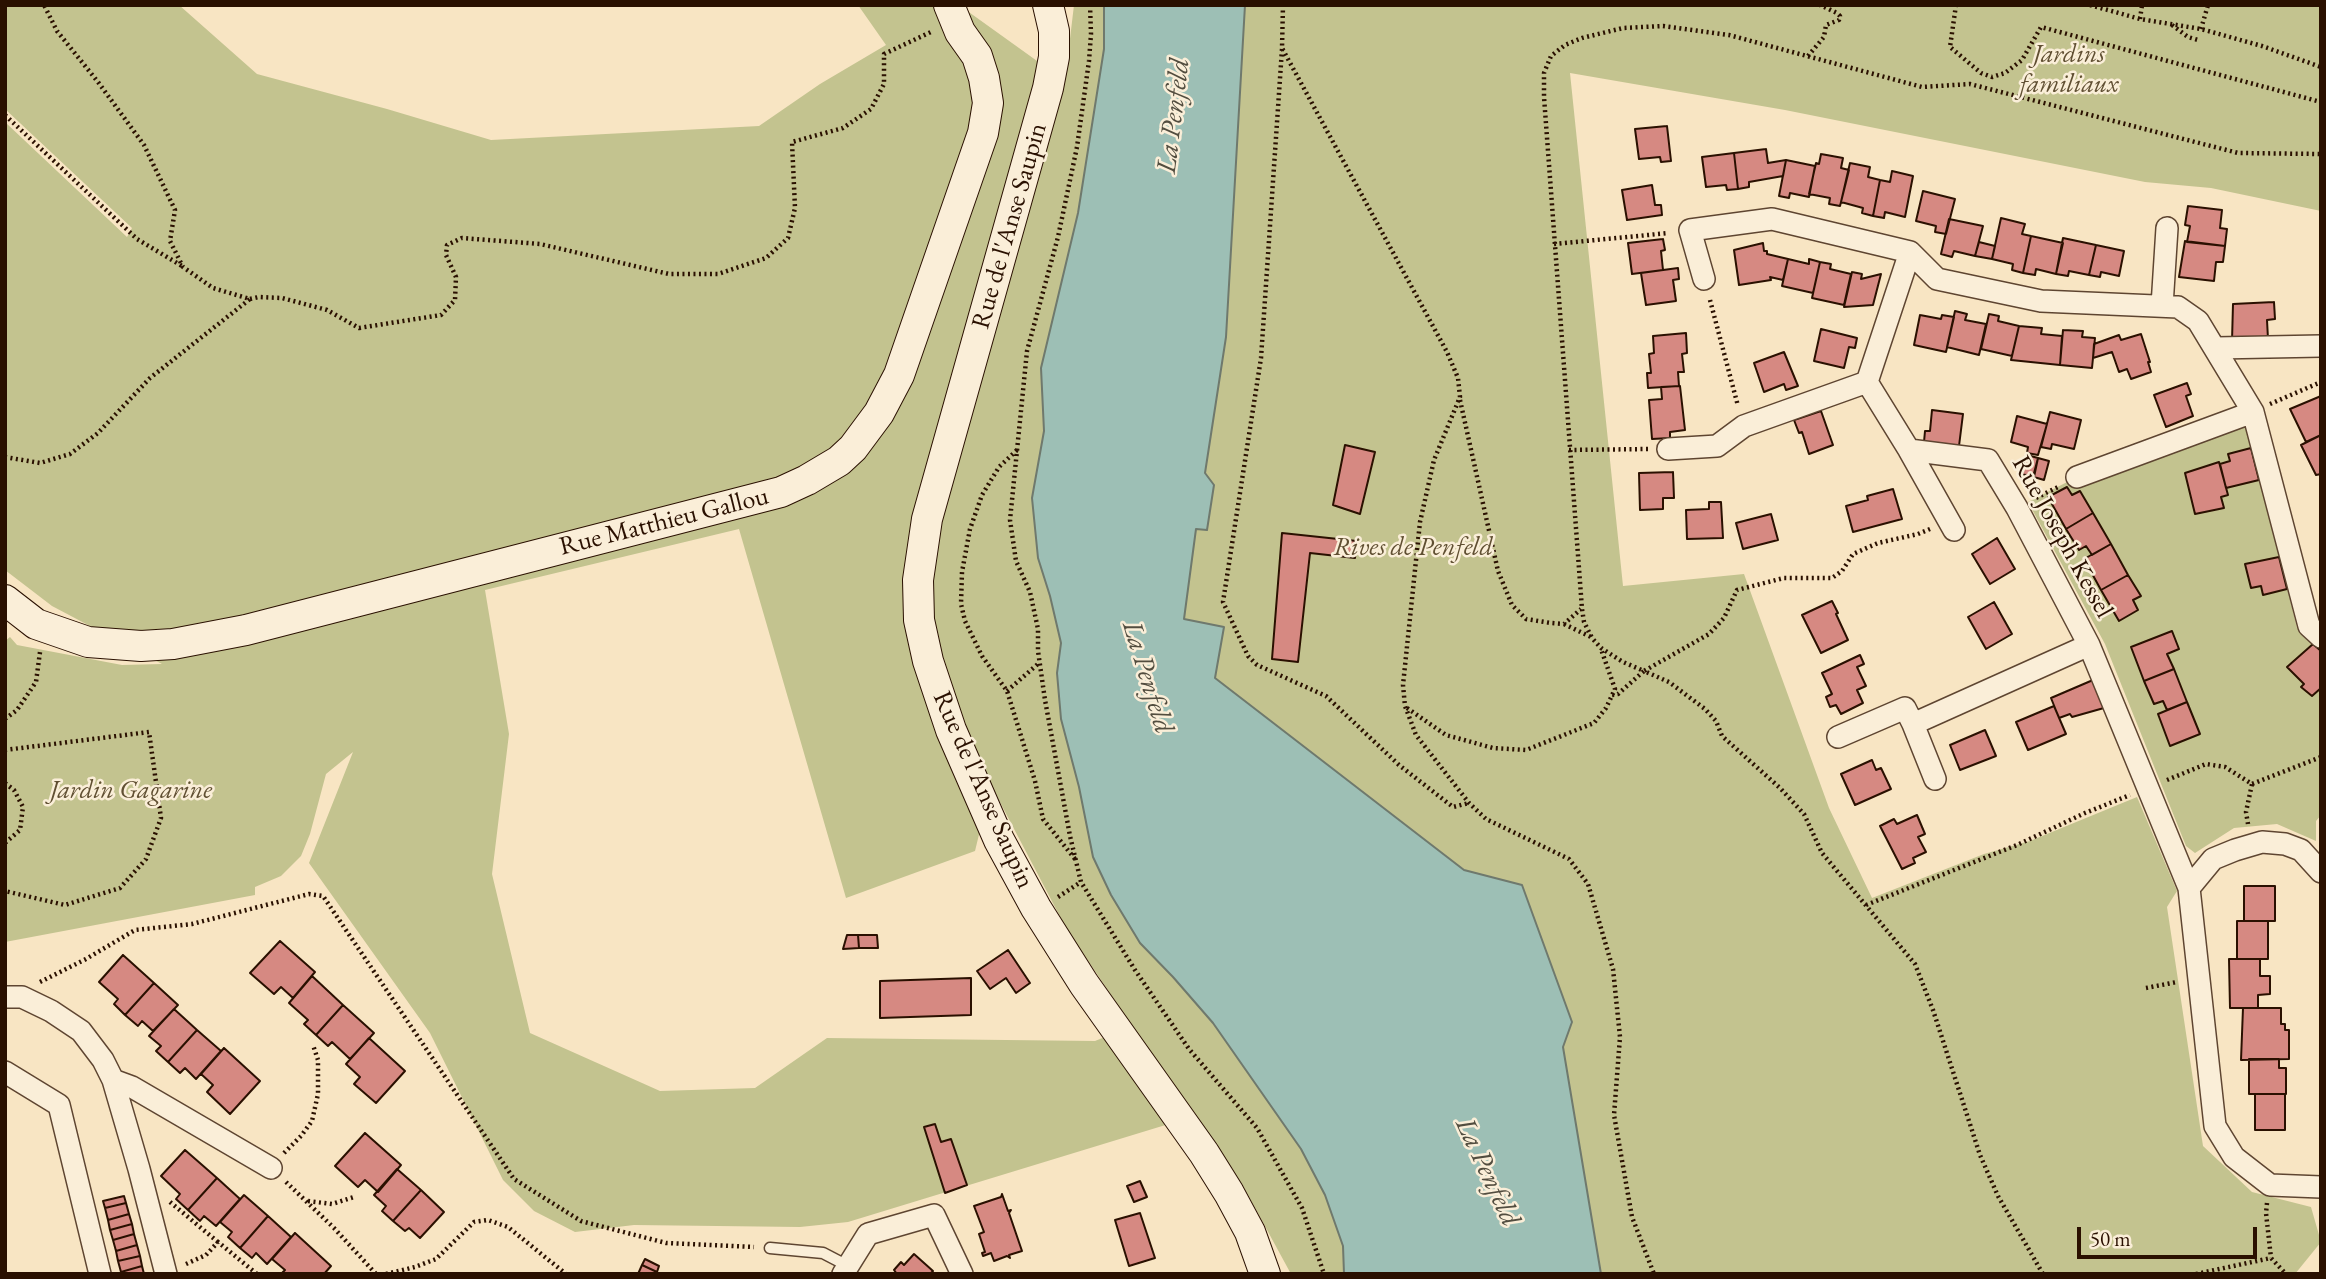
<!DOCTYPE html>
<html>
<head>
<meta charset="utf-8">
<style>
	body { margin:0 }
	#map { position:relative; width:2326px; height:1279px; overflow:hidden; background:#f8e5c3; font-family:"EB Garamond",serif }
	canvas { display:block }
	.frame { position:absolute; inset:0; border:7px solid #2a1000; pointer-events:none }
	.scale { position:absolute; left:2077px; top:1227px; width:180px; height:32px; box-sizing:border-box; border:4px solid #2a1000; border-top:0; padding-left:9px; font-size:21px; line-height:24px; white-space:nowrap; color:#2a1000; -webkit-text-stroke:5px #faeed8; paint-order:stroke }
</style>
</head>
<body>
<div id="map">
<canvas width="2326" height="1279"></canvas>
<div class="frame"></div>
<div class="scale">50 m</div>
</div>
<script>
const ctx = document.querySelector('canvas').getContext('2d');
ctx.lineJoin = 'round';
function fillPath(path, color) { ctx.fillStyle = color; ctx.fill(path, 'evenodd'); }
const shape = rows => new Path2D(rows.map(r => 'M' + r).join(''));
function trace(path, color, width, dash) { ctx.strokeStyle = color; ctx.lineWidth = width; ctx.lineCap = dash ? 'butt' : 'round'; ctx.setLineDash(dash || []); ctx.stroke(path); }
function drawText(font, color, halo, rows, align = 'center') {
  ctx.font = font + ' "EB Garamond",serif'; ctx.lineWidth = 5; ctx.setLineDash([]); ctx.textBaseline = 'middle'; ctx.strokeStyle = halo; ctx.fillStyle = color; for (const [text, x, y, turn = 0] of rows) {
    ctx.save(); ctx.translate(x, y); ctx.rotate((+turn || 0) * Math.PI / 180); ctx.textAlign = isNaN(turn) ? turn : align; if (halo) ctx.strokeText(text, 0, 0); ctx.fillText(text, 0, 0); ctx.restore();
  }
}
fillPath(shape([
	[5,5,179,5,257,74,387,109,491,140,759,126,820,84,886,45,858,5,959,5,1065,81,1074,5,1104,5,1104,49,1094,123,1078,213,1041,368,1044,431,1032,498,1038,558,1050,596,1061,643,1057,673,1061,719,1079,787,1140,943,1173,977,1213,1023,1301,1149,1325,1195,1343,1246,1344,1274,1291,1274,1242,1184,1195,1116,848,1222,800,1227,634,1225,575,1232,534,1211,503,1180,430,1033,309,863,353,752,326,774,310,834,301,856,281,876,255,887,255,895,5,942,5,641,10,637,17,645,122,665,162,664,52,606,5,570,5,122,127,237,132,228,5,109],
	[739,529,846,898,975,851,991,785,1066,928,1132,1026,1095,1041,827,1038,755,1088,660,1091,530,1033,492,874,509,734,485,590],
	[1245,5,2321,5,2321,211,2211,188,2145,182,1785,110,1570,73,1623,586,1744,574,1829,808,1872,898,1984,854,2030,841,2137,797,2177,891,2167,907,2203,1146,2252,1192,2311,1207,2321,1242,2295,1274,1601,1274,1563,1047,1572,1022,1522,885,1464,870,1214,678,1224,627,1184,619,1196,528,1207,530,1214,485,1205,473,1226,337],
	[2247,421,2297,628,2321,651,2321,815,2316,821,2316,841,2277,824,2234,828,2195,853,2186,846,2105,644,2028,502,2077,477]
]), '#c3c38f');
const water = shape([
	[1104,5,1245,5,1226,337,1205,473,1214,485,1207,530,1196,529,1184,619,1224,627,1215,678,1464,870,1522,885,1572,1022,1563,1047,1601,1274,1344,1274,1343,1246,1325,1195,1301,1149,1213,1023,1173,977,1140,943,1111,895,1093,857,1079,787,1061,719,1057,673,1061,643,1050,596,1038,558,1032,498,1044,431,1041,368,1078,213,1104,49,1104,5]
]);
fillPath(water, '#9dbfb5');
trace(water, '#6f796d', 2);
const building = shape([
	[1667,126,1671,161,1661,162,1660,157,1639,159,1635,129,1667,126],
	[1766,149,1768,163,1786,160,1783,176,1749,182,1749,187,1738,189,1734,153,1766,149],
	[1734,153,1738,189,1727,190,1726,185,1706,187,1702,157,1734,153],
	[1821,154,1843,158,1841,168,1849,170,1840,206,1829,204,1830,198,1809,194,1816,163,1819,164,1821,154],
	[1786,160,1815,166,1809,197,1790,193,1789,198,1779,196,1786,160],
	[1850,163,1870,167,1868,177,1880,180,1873,216,1862,213,1863,208,1841,202,1850,163],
	[1892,171,1913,176,1905,217,1885,212,1884,218,1873,216,1880,180,1890,182,1892,171],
	[1652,185,1655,205,1661,205,1662,215,1627,220,1622,190,1652,185],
	[1923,191,1955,199,1946,234,1935,232,1936,226,1916,221,1923,191],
	[2188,206,2222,210,2220,228,2227,229,2225,246,2187,242,2190,226,2185,225,2188,206],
	[2001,218,2025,224,2022,234,2031,236,2023,273,2012,270,2013,264,1992,259,2001,218],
	[1949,219,1983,226,1975,256,1954,251,1952,257,1941,254,1949,219],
	[2031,236,2063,243,2056,274,2036,269,2035,275,2023,273,2031,236],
	[2063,238,2096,245,2089,275,2069,271,2068,276,2056,274,2063,238],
	[1663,239,1665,250,1661,251,1663,270,1632,274,1628,243,1663,239],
	[2185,241,2225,246,2223,262,2216,262,2214,281,2179,277,2185,241],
	[1979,242,1995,246,1992,259,1975,256,1979,242],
	[1763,243,1764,251,1767,251,1767,254,1788,259,1783,280,1770,277,1771,280,1739,285,1734,250,1763,243],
	[2096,245,2124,251,2119,276,2101,272,2100,277,2089,275,2096,245],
	[1788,259,1809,264,1809,259,1820,262,1813,293,1782,286,1788,259],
	[1820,262,1831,264,1830,269,1851,274,1844,305,1812,298,1820,262],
	[1678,268,1679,279,1673,280,1676,301,1646,305,1641,273,1678,268],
	[1852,272,1862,274,1861,279,1881,274,1873,305,1844,307,1852,272],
	[2274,302,2275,319,2267,320,2268,339,2232,341,2233,304,2274,302],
	[1955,311,1967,314,1965,320,1986,324,1979,355,1947,347,1955,311],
	[1989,314,1999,316,1998,321,2019,326,2012,356,1981,349,1989,314],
	[1920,315,1941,319,1942,315,1954,317,1946,352,1914,345,1920,315],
	[2019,326,2042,328,2041,334,2062,336,2060,365,2011,360,2019,326],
	[1821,329,1857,338,1855,348,1849,347,1844,368,1814,361,1821,329],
	[2063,330,2083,331,2082,337,2095,338,2092,368,2060,365,2063,330],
	[1686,333,1687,353,1682,354,1684,372,1678,372,1679,386,1648,388,1647,373,1651,373,1649,354,1654,353,1653,336,1686,333],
	[2141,334,2150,362,2148,362,2151,372,2131,379,2127,369,2119,372,2112,352,2093,358,2094,344,2119,335,2121,340,2141,334],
	[1784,352,1798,386,1786,390,1784,384,1764,392,1754,363,1784,352],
	[2187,383,2191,394,2186,396,2193,416,2166,427,2154,395,2187,383],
	[1680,386,1685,430,1670,432,1670,438,1652,439,1649,400,1662,399,1661,387,1680,386],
	[2321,396,2321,435,2306,442,2290,409,2321,396],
	[1932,410,1963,414,1959,446,1924,442,1925,431,1930,431,1932,410],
	[1821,411,1833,445,1809,454,1802,432,1799,433,1794,420,1821,411],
	[2050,412,2081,420,2074,449,2052,444,2051,449,2041,447,2050,412],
	[2017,416,2047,424,2038,455,2027,453,2028,447,2011,442,2017,416],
	[2321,435,2321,474,2316,475,2301,445,2321,435],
	[1345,445,1375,452,1360,514,1333,505,1345,445],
	[2251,448,2259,480,2226,488,2220,464,2230,461,2228,454,2251,448],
	[2027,455,2038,458,2033,477,2022,474,2027,455],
	[2038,458,2049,461,2044,480,2034,477,2038,458],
	[2219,462,2228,495,2221,497,2224,508,2195,514,2185,473,2219,462],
	[1673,472,1674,498,1663,498,1663,509,1640,510,1639,473,1673,472],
	[2067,487,2072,495,2080,491,2093,513,2066,529,2048,497,2067,487],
	[1893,489,1902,519,1853,532,1846,506,1868,500,1867,496,1893,489],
	[1709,502,1721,502,1723,538,1687,539,1686,510,1709,509,1709,502],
	[2093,513,2111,544,2092,555,2086,546,2079,550,2066,529,2093,513],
	[1771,514,1778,540,1743,549,1736,523,1771,514],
	[1282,533,1357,541,1355,558,1310,553,1298,662,1272,659,1282,533],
	[1997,538,2015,569,1990,584,1972,554,1997,538],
	[2111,544,2128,575,2101,590,2084,559,2111,544],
	[2279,557,2287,589,2263,595,2261,586,2251,588,2245,564,2279,557],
	[2128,575,2141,596,2133,600,2138,610,2119,621,2101,590,2128,575],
	[1832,601,1838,613,1836,614,1848,640,1821,653,1802,615,1832,601],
	[1994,602,2012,634,1986,649,1968,617,1994,602],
	[2172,631,2179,649,2167,654,2174,669,2144,681,2131,647,2172,631],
	[2313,644,2321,651,2321,688,2312,696,2301,687,2304,684,2287,667,2313,644],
	[1860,655,1864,664,1857,667,1866,686,1857,690,1863,703,1841,714,1836,705,1830,707,1826,697,1832,694,1822,673,1860,655],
	[2174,669,2187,702,2167,710,2163,701,2154,704,2144,681,2174,669],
	[2093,680,2111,706,2072,717,2070,714,2059,718,2051,698,2093,680],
	[2187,702,2200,734,2170,746,2158,714,2187,702],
	[2054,706,2066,734,2028,750,2016,722,2054,706],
	[1985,730,1996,756,1960,770,1950,745,1985,730],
	[1872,760,1876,770,1881,768,1891,789,1855,805,1841,774,1872,760],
	[1917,815,1925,834,1918,837,1926,852,1913,858,1915,863,1902,869,1880,826,1894,819,1897,824,1917,815],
	[2244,886,2275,886,2275,921,2244,921,2244,886],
	[2237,921,2268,921,2268,959,2237,959,2237,921],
	[847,935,858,935,859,948,843,949,847,935],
	[858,935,877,935,878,948,859,948,858,935],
	[280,941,315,972,293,998,281,987,274,994,250,973,280,941],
	[1008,950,1030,983,1016,993,1006,978,990,989,977,971,1008,950],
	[123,955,154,983,125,1015,114,1004,118,999,99,982,123,955],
	[2229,959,2260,959,2260,976,2270,976,2270,994,2258,995,2258,1008,2230,1008,2229,959],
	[312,976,343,1005,316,1035,304,1024,308,1020,289,1003,312,976],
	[971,978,971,1015,880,1018,880,981,971,978],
	[154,983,178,1005,153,1031,142,1021,138,1026,125,1015,154,983],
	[343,1005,374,1033,350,1059,332,1042,328,1046,316,1035,343,1005],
	[2243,1008,2281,1008,2281,1024,2285,1024,2285,1030,2289,1030,2289,1059,2241,1060,2243,1008],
	[174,1009,197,1030,168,1062,156,1051,161,1046,149,1036,174,1009],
	[197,1030,221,1051,196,1079,185,1068,180,1073,168,1062,197,1030],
	[369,1038,405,1071,376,1103,354,1084,360,1077,346,1064,369,1038],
	[224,1048,260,1081,230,1114,207,1092,213,1085,201,1074,224,1048],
	[2249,1059,2279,1059,2279,1068,2286,1068,2286,1094,2249,1094,2249,1059],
	[2255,1094,2285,1094,2285,1130,2255,1130,2255,1094],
	[935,1124,941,1142,951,1139,967,1185,945,1193,924,1127,935,1124],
	[365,1133,401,1165,378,1192,365,1180,358,1187,335,1166,365,1133],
	[185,1150,217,1178,188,1210,176,1199,180,1194,161,1176,185,1150],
	[397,1169,421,1190,393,1221,382,1211,386,1206,374,1195,397,1169],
	[217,1178,240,1199,216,1226,204,1216,200,1221,188,1210,217,1178],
	[1140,1181,1147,1197,1134,1202,1127,1186,1140,1181],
	[421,1190,444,1212,420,1238,409,1228,405,1231,393,1221,421,1190],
	[1002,1194,1008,1211,1011,1210,1009,1213,1022,1251,1009,1255,1010,1258,1007,1256,994,1261,991,1253,983,1256,982,1253,985,1252,979,1234,984,1232,974,1206,1001,1197,1002,1194],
	[244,1195,268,1216,240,1248,228,1237,232,1232,220,1222,244,1195],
	[124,1196,126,1203,105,1208,103,1201,124,1196],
	[126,1203,129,1214,108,1220,105,1208,126,1203],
	[1140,1213,1155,1258,1129,1266,1115,1220,1140,1213],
	[129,1214,132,1224,110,1230,108,1220,129,1214],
	[268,1216,291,1237,267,1264,256,1253,252,1258,240,1248,268,1216],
	[132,1224,134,1234,113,1240,110,1230,132,1224],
	[295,1233,331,1266,324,1274,281,1274,285,1270,272,1259,295,1233],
	[134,1234,137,1245,116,1251,113,1240,134,1234],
	[137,1245,140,1256,118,1261,116,1251,137,1245],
	[914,1254,933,1271,930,1274,897,1274,894,1270,901,1262,904,1265,914,1254],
	[140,1256,142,1266,121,1272,118,1261,140,1256],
	[645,1259,659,1266,657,1272,642,1265,645,1259],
	[642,1265,657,1272,658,1274,638,1274,642,1265],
	[142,1266,144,1274,122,1274,121,1272,142,1266]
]);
fillPath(building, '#d68982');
trace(building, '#2a1000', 2);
const lane = shape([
	[770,1248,823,1253,848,1266]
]);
const street = shape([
	[1704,279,1690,230,1772,219,1910,252],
	[2162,306,2167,228],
	[2216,348,2321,346],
	[1668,449,1717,446,1744,426,1867,382],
	[1909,450,1954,530],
	[2077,477,2253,412],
	[1838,737,1905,708,1913,724],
	[1935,779,1913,724,2089,645],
	[2321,872,2301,850,2285,844,2262,842,2235,850,2213,859,2189,888,2215,1126,2234,1157,2270,1185,2321,1187],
	[2189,888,2089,645,2017,508,1988,460,1909,450,1867,382,1910,252,1937,279,2041,301,2178,307,2198,321,2253,412,2309,626,2321,637],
	[5,997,22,997,51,1011,81,1031,103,1060,113,1080,139,1169,166,1274],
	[5,1072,59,1105,100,1274],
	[113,1080,132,1087,271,1168],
	[843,1274,868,1234,934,1215,962,1274]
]);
const secondary = shape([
	[1048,5,1054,31,1054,57,1048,88,927,519,918,580,919,620,928,661,951,730,999,840,1036,908,1084,984,1204,1153,1229,1193,1250,1232,1265,1274],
	[5,600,36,624,88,642,141,646,173,644,246,630,781,492,807,480,839,461,853,448,879,413,899,375,983,133,988,103,984,78,977,56,960,32,949,5]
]);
trace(lane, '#5e4531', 13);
trace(street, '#5e4531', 24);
trace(secondary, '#2a1000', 32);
trace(shape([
	[1090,5,1091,34,1089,61,1077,147,1058,237,1027,351,1010,520,1016,561,1030,592,1038,629,1038,651,1045,700,1070,836,1081,882,1135,970,1189,1049,1257,1128,1302,1208,1324,1274],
	[1283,5,1282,48,1447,352,1458,378,1460,397,1434,460,1420,522,1403,685,1405,706,1416,735,1469,803,1486,819,1569,859,1588,884,1613,969,1620,1037,1614,1115,1632,1217,1654,1274],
	[1956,5,1950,47,1981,73,1992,77,2005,73,2022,60,2041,27,2321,102],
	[2090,5,2140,19,2201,29,2262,46,2321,67],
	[2140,19,2142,5],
	[2172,25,2188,37,2198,40],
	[2201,29,2208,5],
	[1282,49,1261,358,1223,602,1248,656,1257,665,1326,696,1399,765,1453,807,1469,803],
	[1808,56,1824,37,1826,25,1839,20,1840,16,1837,13,1820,5],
	[5,115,137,239,182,266],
	[1554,244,1669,233],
	[250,299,259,297,282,298,327,310,359,328,441,315,455,300,456,277,446,255,447,245,462,238,540,244,669,274,718,274,766,258,788,238,795,208,792,142,843,128,871,109,884,84,884,54,933,31],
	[1710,300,1738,406],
	[1460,400,1498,571,1512,605,1526,619,1551,623,1564,624,1581,609],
	[2270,404,2321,382],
	[1017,450,999,467,982,495,970,529,962,572,961,604,965,621,982,656,1007,691,1035,781,1043,819,1075,859],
	[1569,450,1649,449],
	[5,457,40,463,70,454,98,433,150,378,250,299,213,288,183,267,170,241,175,210,144,145,98,82,57,31,44,5],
	[2036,498,2060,486],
	[1930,529,1918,534,1878,543,1853,554,1842,571,1832,578,1784,578,1737,590,1724,618,1709,634,1644,671,1623,662,1601,648,1592,638,1584,622,1582,609,1544,97,1544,73,1551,56,1565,45,1582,38,1623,28,1663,26,1729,35,1922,87,1970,84,2238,153,2321,154],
	[1564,624,1591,637],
	[1007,691,1039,663],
	[1612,695,1618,694,1644,671,1669,682,1705,709,1716,721,1722,736,1780,788,1804,814,1822,853,1915,964,1933,1010,1980,1155,1998,1196,2043,1274],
	[1407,708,1446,735,1493,748,1526,750,1594,723,1606,708,1615,689,1601,649],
	[5,719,17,710,36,682,40,652],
	[5,750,149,732,161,818,146,859,120,888,65,905,5,891],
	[2167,780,2206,764,2225,767,2252,784,2321,757],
	[5,783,14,790,23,807,20,830,5,843],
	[2248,824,2246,812,2252,784],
	[1058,897,1081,882],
	[1866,905,2017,845,2085,813,2130,795],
	[40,982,86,959,135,930,192,924,309,894,323,896,514,1179,581,1221,666,1243,754,1247],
	[2146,988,2177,982],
	[284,1153,301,1136,312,1121,318,1094,318,1060,313,1045],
	[286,1182,334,1228,376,1274],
	[308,1201,332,1204,354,1197],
	[170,1202,218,1242],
	[2267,1203,2266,1213,2271,1258],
	[186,1264,206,1255,218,1242,257,1274],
	[386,1274,415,1267,436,1259,474,1222,488,1220,508,1227,566,1274],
	[2196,1274,2271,1258,2286,1274]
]), '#2a1000', 4.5, [2, 3.5]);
trace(lane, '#faeed8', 10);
trace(street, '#faeed8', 21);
trace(secondary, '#faeed8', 30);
drawText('italic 26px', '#604f32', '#faeed8', [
	["Jardins",2069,55],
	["familiaux",2069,85],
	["Rives de Penfeld",1413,548],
	["Jardin Gagarine",131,791]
]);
drawText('26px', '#2a1000', '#faeed8', [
	["Rue de l'Anse Saupin",1010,226,-74],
	["Rue Matthieu Gallou",664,522,-14],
	["Rue Joseph Kessel",2062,537,61],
	["Rue de l'Anse Saupin",983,790,66]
]);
drawText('italic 28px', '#524d3f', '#faeed8', [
	["La Penfeld",1174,116,-83],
	["La Penfeld",1147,677,73],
	["La Penfeld",1487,1172,65]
]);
</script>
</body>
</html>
